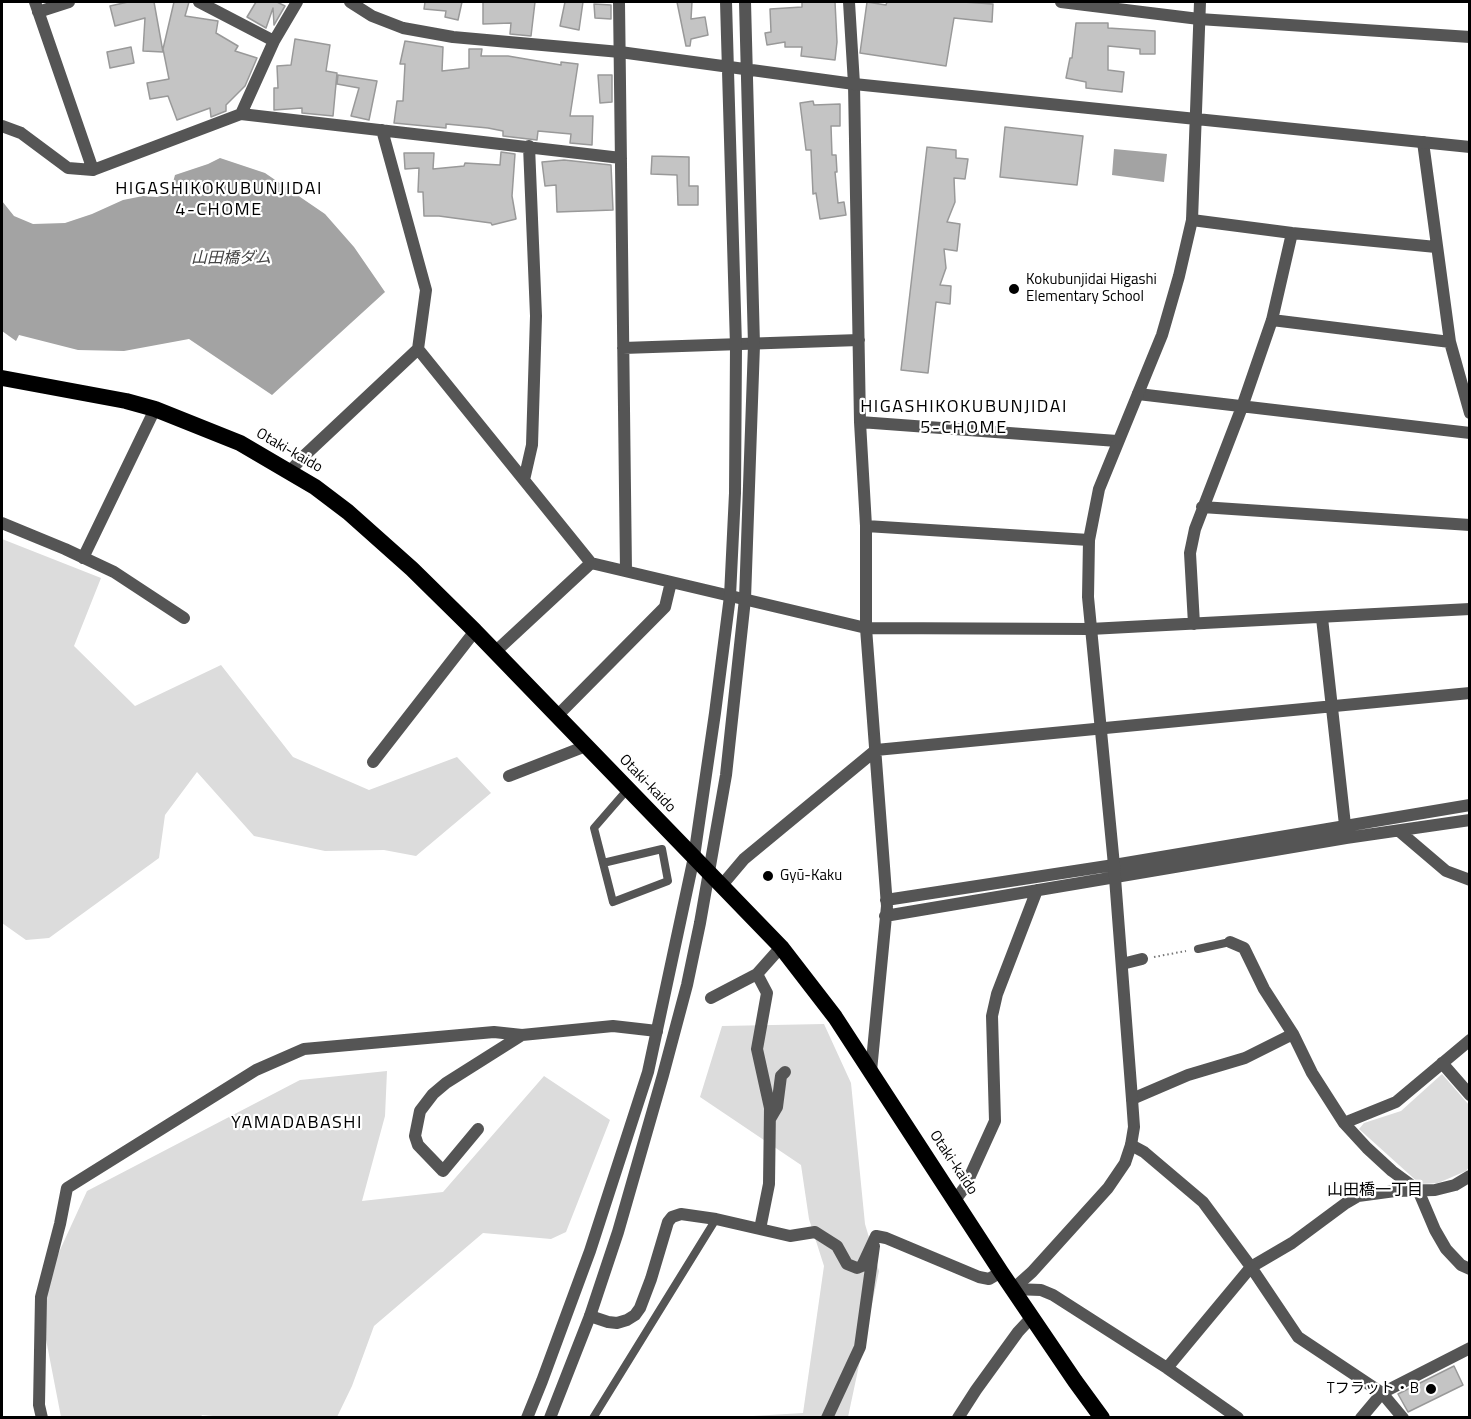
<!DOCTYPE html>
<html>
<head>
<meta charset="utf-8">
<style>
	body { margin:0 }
	#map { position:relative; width:1471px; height:1419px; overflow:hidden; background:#fff; font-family:"Titillium Web",sans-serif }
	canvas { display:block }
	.frame { position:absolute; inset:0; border:3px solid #000; pointer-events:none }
</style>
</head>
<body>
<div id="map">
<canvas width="1471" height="1419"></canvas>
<div class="frame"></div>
</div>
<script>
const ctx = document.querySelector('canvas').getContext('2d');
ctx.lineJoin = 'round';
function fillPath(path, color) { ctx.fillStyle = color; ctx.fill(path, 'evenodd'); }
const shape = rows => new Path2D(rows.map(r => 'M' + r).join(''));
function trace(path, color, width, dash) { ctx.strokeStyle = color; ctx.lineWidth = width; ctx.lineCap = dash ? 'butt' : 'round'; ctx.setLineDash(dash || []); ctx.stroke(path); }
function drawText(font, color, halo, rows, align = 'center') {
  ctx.font = font + ' "Titillium Web","Noto Sans JP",sans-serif'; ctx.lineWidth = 4.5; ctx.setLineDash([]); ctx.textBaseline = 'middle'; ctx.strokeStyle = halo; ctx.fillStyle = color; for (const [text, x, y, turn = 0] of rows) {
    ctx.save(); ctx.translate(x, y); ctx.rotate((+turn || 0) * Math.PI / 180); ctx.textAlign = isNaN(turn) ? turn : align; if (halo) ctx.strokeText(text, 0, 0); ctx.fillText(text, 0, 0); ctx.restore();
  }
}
fillPath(shape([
	[2,539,101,578,74,646,135,706,221,665,293,757,369,790,457,757,491,793,416,856,384,850,325,851,254,836,197,772,165,815,159,858,49,938,26,940,2,923],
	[824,1024,851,1083,865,1224,879,1271,848,1417,736,1417,803,1413,824,1266,809,1219,801,1165,700,1097,722,1026],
	[387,1071,385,1116,362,1201,443,1192,544,1076,610,1120,566,1232,551,1239,483,1233,374,1326,352,1386,337,1417,235,1418,202,1415,200,1418,61,1417,38,1298,87,1191,300,1080],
	[1442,1074,1469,1105,1469,1167,1466,1171,1438,1183,1420,1184,1359,1129,1364,1123,1401,1111]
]), '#dcdcdc');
fillPath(shape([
	[1114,149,1167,154,1164,182,1112,175],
	[220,158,265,173,325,214,354,247,385,292,272,395,189,339,124,351,78,350,19,335,16,341,2,331,2,201,14,216,33,224,65,223,92,214,123,200,143,196,157,197,170,193,175,175,208,164]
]), '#a3a3a3');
const building = shape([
	[128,2,154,2,163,52,143,51,145,18,115,26,110,6,128,2],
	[174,2,189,2,185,16,218,21,216,33,238,46,235,51,257,58,245,86,226,105,226,111,211,117,210,108,177,120,168,96,150,99,147,83,169,79,163,49,174,2],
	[256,2,277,2,285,6,274,25,273,8,266,28,247,17,256,2],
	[425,2,462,2,458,20,445,17,446,11,424,9,425,2],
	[483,2,535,2,531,36,510,34,511,23,483,24,483,2],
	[565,2,583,2,579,30,560,26,565,2],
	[677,2,692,2,691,19,705,17,708,35,691,39,690,46,686,46,677,2],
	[802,2,835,2,837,42,835,60,801,56,802,47,785,47,785,42,767,45,765,33,771,32,770,9,802,7,802,2],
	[867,2,886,5,887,2,963,2,993,4,992,22,954,18,946,66,860,53,867,2],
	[594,4,611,5,611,19,595,18,594,4],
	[1076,23,1108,23,1108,28,1155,31,1155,54,1140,54,1140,49,1108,46,1108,70,1124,72,1122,92,1086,88,1086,82,1066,78,1070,58,1072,58,1076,23],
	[295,39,330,45,326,71,337,73,333,116,302,113,302,108,274,110,274,88,278,88,277,66,291,65,295,39],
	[405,41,443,47,442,71,469,68,469,49,482,49,481,56,508,56,561,65,561,62,578,64,570,116,593,116,592,145,570,143,571,134,538,131,537,140,503,136,503,131,488,128,446,124,446,128,394,123,397,101,403,101,405,64,400,64,405,41],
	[131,47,134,63,110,68,107,52,131,47],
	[338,75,377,81,369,120,351,116,359,88,337,84,338,75],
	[598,75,612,75,612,102,600,103,598,75],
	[813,101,814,105,840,104,840,126,831,126,832,155,836,155,837,172,835,172,838,203,844,202,846,215,820,219,816,193,813,194,811,150,806,150,800,103,813,101],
	[1005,127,1083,136,1077,185,1000,177,1005,127],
	[927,147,956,150,956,158,968,159,965,179,954,178,955,202,947,222,960,224,957,251,944,249,946,268,940,285,951,286,950,304,936,302,928,373,901,370,927,147],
	[501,152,515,154,512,196,516,219,492,225,491,223,439,216,424,216,423,192,418,192,419,168,405,169,404,153,434,153,433,169,464,166,465,163,500,165,501,152],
	[652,156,689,157,689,186,698,186,698,205,678,205,677,175,651,174,652,156],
	[564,160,611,165,613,210,557,212,556,185,545,186,542,162,564,160],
	[1454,1366,1463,1385,1408,1412,1398,1394,1454,1366]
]);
fillPath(building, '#c4c4c4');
trace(building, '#999', 1.5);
trace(shape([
	[1154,957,1186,951]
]), '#777', 2, [1.5, 3]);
trace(shape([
	[603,863,662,849,668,881,613,902,603,863,594,828,627,790],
	[1198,949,1230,942],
	[593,1418,716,1219]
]), '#555', 8);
trace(shape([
	[35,2,93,170],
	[199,2,274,41],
	[619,2,626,571],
	[849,2,854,84,860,422,866,526,866,628,887,906,871,1071],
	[1061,2,1199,19,1470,37],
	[38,12,69,2],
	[241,114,274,41,297,2],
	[2,126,21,133,68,168,93,170,241,114,621,158],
	[1423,142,1450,342,1470,413],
	[1192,220,1292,233,1436,247],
	[1272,320,1450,342],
	[623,348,859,340],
	[418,349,591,563,866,628,1090,629,1470,609],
	[1138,394,1470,433],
	[860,422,1117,441],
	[290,471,305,455,418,349,426,290,382,130],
	[524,480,532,445,536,316,529,146],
	[1202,507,1470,525],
	[2,523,65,549,114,572,184,618],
	[866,526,1089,540],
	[83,558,155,409],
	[1322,618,1346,834],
	[1194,624,1190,553,1195,529,1242,407,1272,320,1292,233],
	[495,652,591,563],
	[557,716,665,607,671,582],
	[373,762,475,631],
	[509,776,586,746],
	[1399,831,1446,871,1470,880],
	[722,885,744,859,876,750,1470,693],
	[886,900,1114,865,1470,805],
	[885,916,1346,838,1470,820],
	[1230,942,1244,948,1264,989,1293,1034,1312,1073,1344,1123,1367,1148,1392,1171,1418,1190,1435,1230,1446,1249,1461,1265,1470,1269],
	[1122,964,1142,959],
	[757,974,767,993,757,1049,770,1108,769,1184,760,1229],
	[711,998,757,974,781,947],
	[1442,1063,1470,1095],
	[1132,1099,1188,1075,1245,1058,1293,1034],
	[770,1119,777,1107,781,1076,785,1072],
	[1344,1123,1396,1102,1470,1040],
	[478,1129,443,1171,418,1145,415,1136,420,1111,433,1094,446,1083,522,1035],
	[1131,1145,1144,1152,1203,1202,1251,1267,1298,1337,1382,1393,1403,1418],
	[956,1199,965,1187,995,1121,992,1016,997,994,1037,890],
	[1013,1289,1041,1290,1053,1295,1167,1368,1238,1418],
	[590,1316,608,1322,617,1323,627,1320,635,1315,640,1308,651,1279,668,1222,672,1217,681,1214,716,1219,790,1236,815,1232,837,1246,847,1264,857,1268,862,1266,876,1236,886,1238,979,1277,989,1279,1001,1272],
	[1167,1368,1251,1267,1292,1243,1346,1203,1358,1196,1395,1191,1435,1190,1455,1185,1470,1176],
	[42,1418,39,1405,41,1297,60,1224,67,1188,256,1070,304,1049,494,1032,522,1035,613,1026,657,1031],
	[827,1418,860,1347,874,1246],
	[958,1418,976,1390,1018,1332,1032,1317],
	[1361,1418,1382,1393,1470,1348]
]), '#555', 12);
trace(shape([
	[350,2,372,16,403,28,453,37,620,52,854,84,1470,147],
	[1013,1289,1032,1272,1108,1188,1125,1163,1131,1145,1134,1127,1132,1099,1114,865,1088,597,1089,540,1099,489,1162,335,1179,276,1192,220,1200,2],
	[527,1418,542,1381,590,1251,648,1072,694,857,715,713,730,596,735,493,736,346,726,2],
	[550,1418,590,1316,618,1232,663,1075,687,985,700,923,726,775,745,599,754,345,745,2]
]), '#555', 12);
trace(shape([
	[2,378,126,401,155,409,240,443,315,487,348,512,412,569,475,631,781,947,835,1017,1001,1272,1075,1381,1102,1418]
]), '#000', 16);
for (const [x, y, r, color] of [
	[1014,289,6,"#000"],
	[768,876,6,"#000"],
	[1431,1389,6,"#000"]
]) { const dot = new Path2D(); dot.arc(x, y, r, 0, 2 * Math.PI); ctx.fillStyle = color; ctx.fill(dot); trace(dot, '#fff', 2); }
drawText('15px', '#000', '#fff', [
	["Kokubunjidai Higashi",1026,280],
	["Elementary School",1026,297],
	["Gyū-Kaku",780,876],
	["Tフラット・B",1419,1389,"right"]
], 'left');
drawText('15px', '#000', '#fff', [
	["Otaki-kaido",289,451,30],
	["Otaki-kaido",647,784,46],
	["Otaki-kaido",953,1163,56]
]);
drawText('italic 16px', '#444', '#fff', [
	["山田橋ダム",231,259]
]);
drawText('16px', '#000', '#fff', [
	["山田橋一丁目",1375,1191]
]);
ctx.letterSpacing = '1.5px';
drawText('18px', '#000', '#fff', [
	["HIGASHIKOKUBUNJIDAI",219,190],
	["4-CHOME",219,211],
	["HIGASHIKOKUBUNJIDAI",964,408],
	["5-CHOME",964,429],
	["YAMADABASHI",297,1124]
]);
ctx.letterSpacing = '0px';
</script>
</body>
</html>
